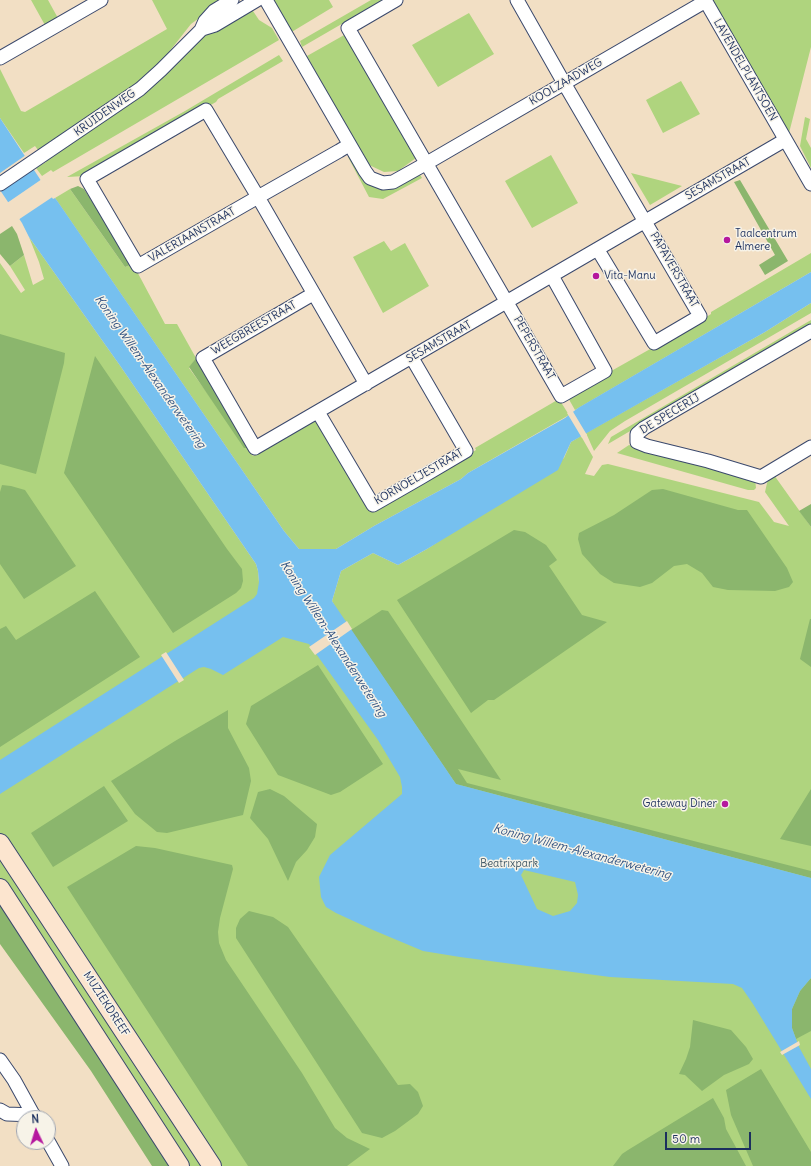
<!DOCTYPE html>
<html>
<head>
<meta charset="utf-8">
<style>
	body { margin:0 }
	#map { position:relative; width:811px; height:1166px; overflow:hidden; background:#f2dfc4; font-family:Delius,sans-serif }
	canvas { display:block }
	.north { position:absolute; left:16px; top:1110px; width:40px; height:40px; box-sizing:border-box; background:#f7f3e8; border:1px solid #9fa5b1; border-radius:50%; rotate:356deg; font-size:11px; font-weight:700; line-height:16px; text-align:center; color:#1b2f5e }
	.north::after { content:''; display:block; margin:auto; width:14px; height:18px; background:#b5179e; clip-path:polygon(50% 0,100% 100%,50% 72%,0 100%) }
	.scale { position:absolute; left:665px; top:1132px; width:86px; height:18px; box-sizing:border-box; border:2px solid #1b2f5e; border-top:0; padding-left:5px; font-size:12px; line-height:14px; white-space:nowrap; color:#1b2f5e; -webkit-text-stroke:3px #f7f3e8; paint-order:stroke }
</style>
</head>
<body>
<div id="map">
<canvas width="811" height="1166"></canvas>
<div class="north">N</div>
<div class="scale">50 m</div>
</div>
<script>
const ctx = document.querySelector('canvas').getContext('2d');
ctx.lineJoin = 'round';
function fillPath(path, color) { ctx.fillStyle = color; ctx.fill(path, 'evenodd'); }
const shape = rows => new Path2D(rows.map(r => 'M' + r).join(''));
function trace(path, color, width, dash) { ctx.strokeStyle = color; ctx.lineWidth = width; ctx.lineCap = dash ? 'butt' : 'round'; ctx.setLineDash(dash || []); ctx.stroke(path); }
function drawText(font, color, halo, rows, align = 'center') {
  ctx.font = font + ' Delius,sans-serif'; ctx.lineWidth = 3; ctx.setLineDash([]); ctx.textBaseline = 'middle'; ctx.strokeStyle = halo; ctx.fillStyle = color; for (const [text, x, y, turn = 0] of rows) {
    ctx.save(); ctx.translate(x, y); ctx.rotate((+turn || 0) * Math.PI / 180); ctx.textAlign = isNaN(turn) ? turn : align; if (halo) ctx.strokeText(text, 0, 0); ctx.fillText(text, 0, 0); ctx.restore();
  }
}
fillPath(shape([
	[31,0,48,0,59,20,46,27],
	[152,0,224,0,191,24,165,57,132,87,38,150,35,146,24,153,0,118,0,69,21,111,25,112,167,29],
	[271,0,329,0,333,7,290,33],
	[371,0,383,0,302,47,300,41],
	[711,0,811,0,811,47,789,133],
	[251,8,259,20,272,28,279,40,53,172,51,170,42,176,36,168,46,162,44,159,199,38],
	[469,13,494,54,438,87,412,45],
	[346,34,416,158,398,171,384,172,367,164,307,56],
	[279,55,283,61,218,99,216,102,85,176,67,177,185,111],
	[681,81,700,114,663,133,646,100],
	[805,117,810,119,806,139,811,148,811,168,800,146],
	[551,155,578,203,532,228,505,181],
	[352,156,367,180,419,173,422,178,383,199,369,197,348,157],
	[631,173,682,186,650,205],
	[70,189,125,267,133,264,165,324,177,324,196,358,189,368,253,456,317,418,372,510,476,450,475,448,559,399,569,415,468,473,461,479,374,526,336,549,299,549,284,531,55,198],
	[29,237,121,367,256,564,258,571,259,582,339,614,332,601,341,571,373,553,398,565,427,549,564,458,571,442,581,436,593,457,585,474,594,476,602,465,608,464,759,502,774,522,789,526,765,492,768,479,774,475,811,527,811,1166,219,1166,0,836,0,263,21,293,25,290,10,266,24,255,33,285,44,279,39,262],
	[384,241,391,251,405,243,429,286,383,313,353,257],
	[811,253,811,272,575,410,567,396,698,322,711,314,711,312],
	[811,303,811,313,625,421,610,431,594,451,586,433,765,332],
	[811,320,811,325,608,444,611,437],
	[629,445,753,478,755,479,756,488,754,490,748,490,617,453],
	[0,849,206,1166,189,1166,0,882]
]), '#afd47e');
fillPath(shape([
	[740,180,788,261,765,275,759,265,775,255,734,182],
	[78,186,84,189,133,264,125,267,70,189],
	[12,226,17,234,24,255,10,266,0,254,0,234],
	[0,334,65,353,64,363,36,474,0,464],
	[95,356,227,549,242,569,243,581,241,588,236,593,173,633,64,473],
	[196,358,248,448,244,448,189,367],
	[2,485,11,486,25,490,76,566,24,599,0,564,0,492],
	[663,489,738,510,747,510,787,568,793,582,789,587,775,591,728,590,713,587,702,573,687,564,674,566,652,583,640,587,614,583,600,574,582,554,578,539,579,533,614,515,652,490],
	[811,504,811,527,799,511],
	[514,530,525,532,546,545,557,560,549,566,582,615,607,622,494,700,488,700,471,713,397,600],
	[95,591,140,657,0,747,0,629,6,626,16,640],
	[382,610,388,611,501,780,458,769,467,783,811,871,811,878,456,784,351,630],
	[810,619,811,619,811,667,800,659],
	[318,665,383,764,340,792,331,795,278,775,246,724,251,706],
	[228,710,228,728,249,768,251,781,243,815,167,833,157,832,135,814,111,781,175,741],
	[104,786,128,821,53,867,31,833],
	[270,789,284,796,317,824,315,837,307,850,296,862,288,881,268,839,250,818,258,792],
	[811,789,811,846,780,839],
	[136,846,155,848,232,865,233,869,220,918,218,932,219,943,226,960,302,1073,335,1128,347,1138,370,1149,347,1166,248,1166,67,887],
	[0,894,176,1166,152,1166,91,1071,0,944],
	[249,911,273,917,288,927,398,1085,410,1084,418,1092,423,1106,418,1114,395,1131,382,1138,362,1133,236,938,236,928,240,919],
	[811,978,811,1031,796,1039,792,1028,792,1009,800,991],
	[693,1020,731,1030,746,1047,753,1059,749,1064,724,1075,702,1091,685,1075,679,1074,686,1059,690,1047],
	[761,1069,811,1152,811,1166,753,1166,731,1115,726,1090],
	[713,1098,724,1118,726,1129,746,1166,613,1166,622,1154,628,1150]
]), '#8bb66d');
fillPath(shape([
	[0,118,53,199,55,198,58,202,284,531,299,549,336,549,374,526,461,479,468,473,565,418,578,408,811,272,811,303,765,332,571,442,558,470,427,549,398,565,373,553,341,571,332,601,456,784,811,878,811,978,800,991,792,1009,792,1028,799,1047,811,1069,811,1099,753,1004,742,988,733,984,610,977,460,957,423,951,373,930,336,913,326,907,321,897,319,877,330,855,402,794,402,787,400,777,378,740,309,644,283,637,223,675,211,669,204,667,199,668,0,794,0,760,254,598,257,594,259,582,258,571,256,564,121,367,29,237,22,223,0,190],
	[524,870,575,882,578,895,577,903,570,911,553,916,537,909,521,875]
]), '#76c0ef');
fillPath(shape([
	[26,155,35,168,0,192,0,173],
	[42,179,54,196,18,220,7,203],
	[572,410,587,435,582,438,567,413],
	[347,621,352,629,315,655,309,647],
	[166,652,184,680,179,683,161,655],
	[799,1041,800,1045,782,1055,780,1052]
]), '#f2dfc4');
const street = shape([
	[266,0,365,171,370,178,383,183,393,182,427,163,706,1],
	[396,0,348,28,561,396,605,371,552,276],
	[517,0,564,83,700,316,654,343,598,250],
	[705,0,811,184],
	[201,30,205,21,214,11,232,0],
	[0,58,101,0],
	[349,145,339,151,258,197,138,266,87,179,206,110,258,197,366,384],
	[0,184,140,89,161,70,202,29,215,25,257,0],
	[313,294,203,358,255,448,785,140],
	[811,331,644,428,637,434,637,442,647,446,708,461,761,477,811,447],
	[318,412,373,505,420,478,466,451,412,358],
	[0,1060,14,1080,35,1118],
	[0,1110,7,1114,34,1115],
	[48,1141,62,1166]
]);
const secondary = shape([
	[0,843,212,1166],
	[0,888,180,1166]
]);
trace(street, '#3b496d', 15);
trace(secondary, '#3b496d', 20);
trace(street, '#fff', 13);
trace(secondary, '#fce5cf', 18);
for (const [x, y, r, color] of [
	[727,240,4,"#b5179e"],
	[596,276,4,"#b5179e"],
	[725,804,4,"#b5179e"]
]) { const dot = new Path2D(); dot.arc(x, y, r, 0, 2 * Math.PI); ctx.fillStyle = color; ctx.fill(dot); trace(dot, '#f7f3e8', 1.5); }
drawText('11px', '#1b2f5e', '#f7f3e8', [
	["LAVENDELPLANTSOEN",745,70,60],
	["KOOLZAADWEG",566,82,-30],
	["KRUIDENWEG",105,113,-35],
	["SESAMSTRAAT",718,179,-30],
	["VALERIAANSTRAAT",192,235,-30],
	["PAPAVERSTRAAT",674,270,60],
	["WEEGBREESTRAAT",254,328,-30],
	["SESAMSTRAAT",439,342,-30],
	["PEPERSTRAAT",534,348,60],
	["DE SPECERIJ",670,414,-31],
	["KORNOELJESTRAAT",419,477,-30],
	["MUZIEKDREEF",106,1004,57]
]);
drawText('11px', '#1b2f5e', '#f7f3e8', [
	["Taalcentrum",735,234],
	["Almere",735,247],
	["Vita-Manu",604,276],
	["Gateway Diner",717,804,"right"]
], 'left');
drawText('11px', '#405866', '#f7f3e8', [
	["Beatrixpark",509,864]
]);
drawText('italic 12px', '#325382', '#f7f3e8', [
	["Koning Willem-Alexanderwetering",150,372,55],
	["Koning Willem-Alexanderwetering",333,639,57],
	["Koning Willem-Alexanderwetering",582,852,15]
]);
</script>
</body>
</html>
